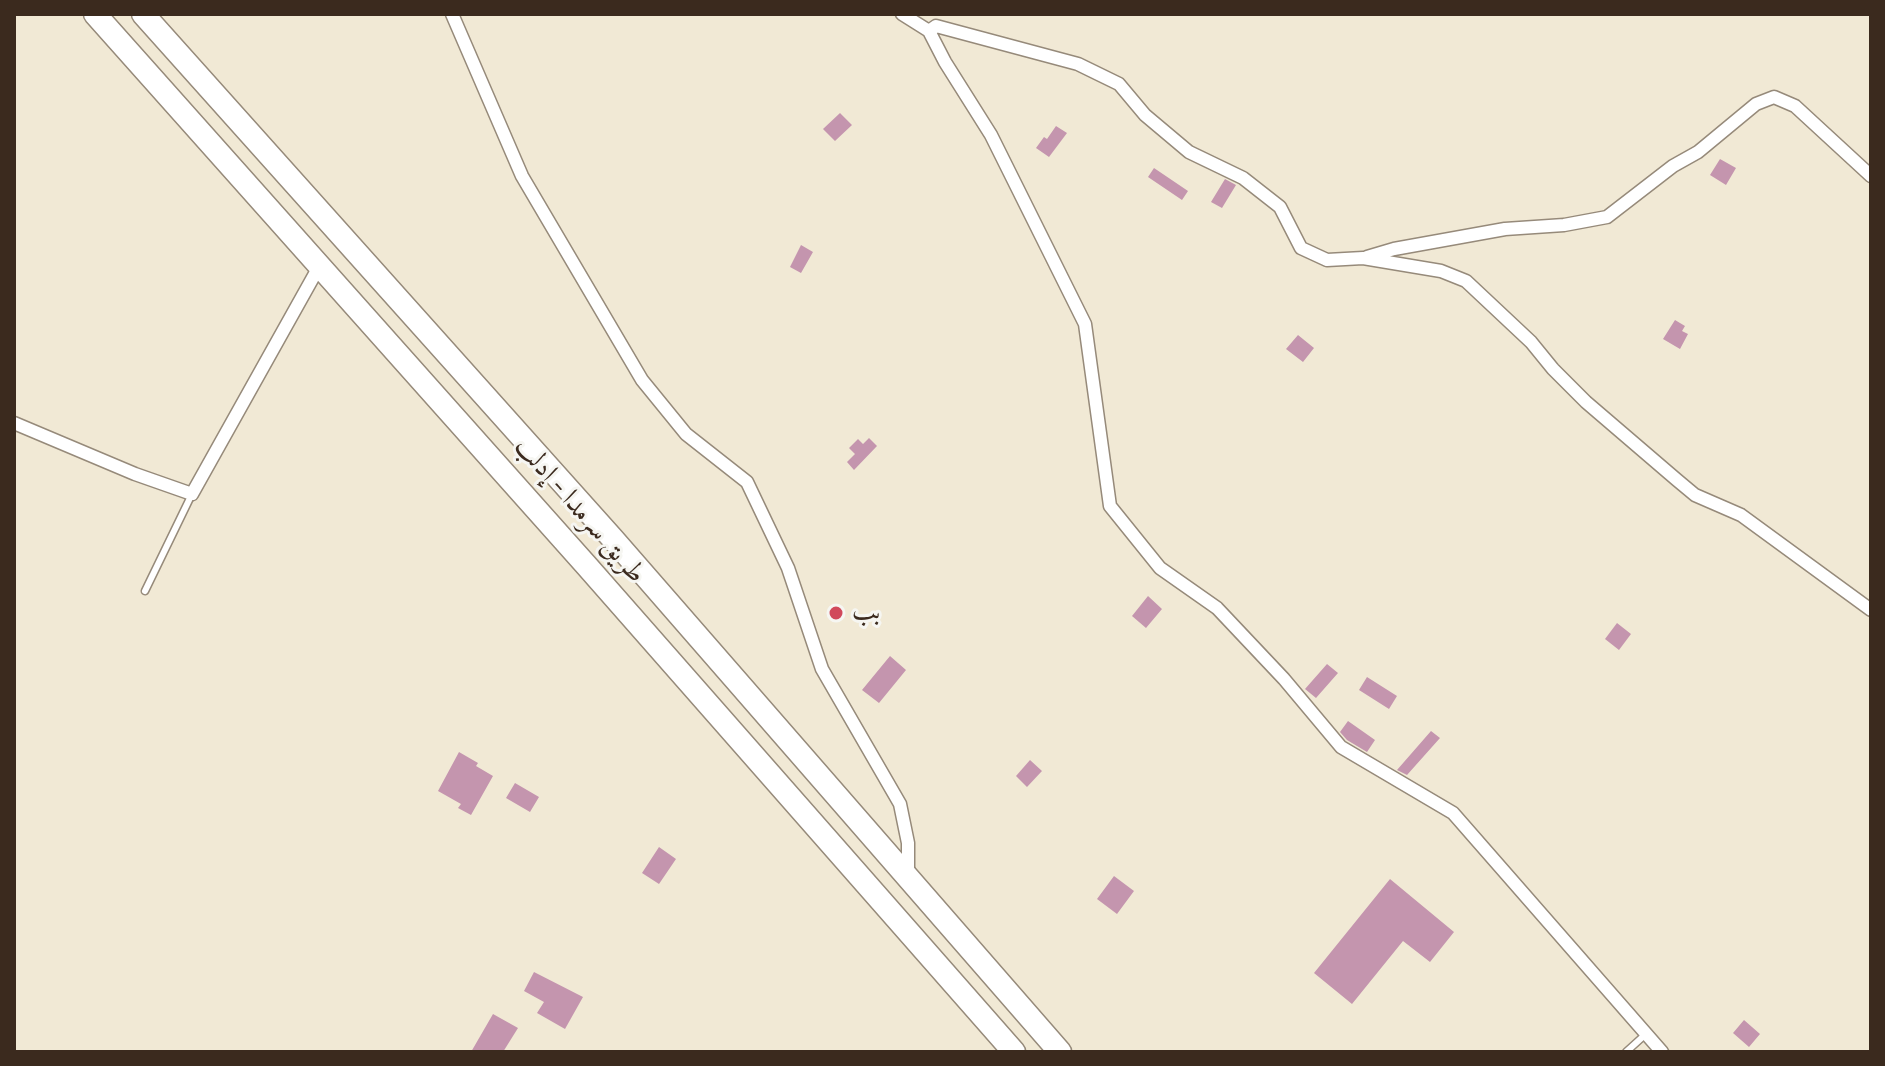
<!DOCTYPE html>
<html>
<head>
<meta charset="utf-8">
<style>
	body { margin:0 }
	#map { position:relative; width:1885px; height:1066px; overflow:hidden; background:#f1e9d5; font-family:Vollkorn,serif }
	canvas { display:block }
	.frame { position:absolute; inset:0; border:16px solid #3b2a1e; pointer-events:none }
</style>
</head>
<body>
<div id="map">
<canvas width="1885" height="1066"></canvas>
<div class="frame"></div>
</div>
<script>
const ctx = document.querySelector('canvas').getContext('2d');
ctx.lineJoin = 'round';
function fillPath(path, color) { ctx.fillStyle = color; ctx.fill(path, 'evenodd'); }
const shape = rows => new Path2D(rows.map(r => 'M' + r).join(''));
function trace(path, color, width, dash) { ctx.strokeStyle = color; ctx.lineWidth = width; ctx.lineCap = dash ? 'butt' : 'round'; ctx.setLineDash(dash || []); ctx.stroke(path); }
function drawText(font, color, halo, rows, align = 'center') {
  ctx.font = font + ' Vollkorn,Amiri,serif'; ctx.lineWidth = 6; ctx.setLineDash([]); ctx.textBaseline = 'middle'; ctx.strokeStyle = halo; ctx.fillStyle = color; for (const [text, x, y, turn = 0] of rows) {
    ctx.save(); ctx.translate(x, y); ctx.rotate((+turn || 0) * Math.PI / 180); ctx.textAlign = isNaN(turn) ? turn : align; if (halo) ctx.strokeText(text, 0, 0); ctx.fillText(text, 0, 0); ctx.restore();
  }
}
fillPath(shape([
	[840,113,852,125,835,141,823,129],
	[1056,126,1067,133,1049,157,1036,148,1044,137,1047,139],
	[1720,159,1736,168,1726,185,1710,175],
	[1154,168,1188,191,1182,200,1148,177],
	[1225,179,1236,185,1222,208,1211,202],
	[801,245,813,252,801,273,790,267],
	[1675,320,1685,326,1682,331,1688,334,1680,349,1663,339],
	[1298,335,1314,348,1303,362,1286,349],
	[869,438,877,446,854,470,847,462,855,454,849,448,858,439,863,444],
	[1148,596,1162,609,1146,628,1132,616],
	[1617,623,1631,634,1619,650,1605,639],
	[890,656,906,670,879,703,862,690],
	[1327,664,1338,673,1316,698,1305,689],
	[1367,677,1397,696,1389,709,1359,690],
	[1348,721,1375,740,1367,752,1347,740,1340,732],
	[1431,731,1440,738,1407,775,1397,770],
	[459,752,478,763,476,766,493,776,471,815,458,808,461,804,438,791],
	[1030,760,1042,771,1027,787,1016,776],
	[515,783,539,797,530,812,506,798],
	[659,847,676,859,659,884,642,873],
	[1114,876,1134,891,1117,914,1097,899],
	[1390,879,1454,932,1430,962,1403,941,1352,1004,1314,973],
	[534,972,583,997,565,1029,537,1013,544,1002,524,991],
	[493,1014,518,1028,503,1052,471,1052],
	[1744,1020,1760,1034,1749,1047,1733,1033]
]), '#c495ae');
const lane = shape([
	[145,591,192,494],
	[1626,1052,1647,1033]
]);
const street = shape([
	[452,14,522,176,642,380,686,434,747,482,788,568,822,669,900,804,908,843,908,874],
	[902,14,929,31,945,62,991,135,1085,324,1110,506,1160,568,1217,608,1284,679,1341,747,1453,813,1662,1052],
	[929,31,936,26,1078,64,1119,84,1145,115,1189,152,1243,178,1280,207,1301,248,1327,260,1363,258,1441,271,1466,281,1531,342,1553,369,1586,402,1677,480,1695,495,1741,515,1871,610],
	[1367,257,1394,249,1505,229,1564,225,1607,217,1673,166,1698,152,1756,104,1774,97,1795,106,1871,176],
	[14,423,135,474,192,494,320,265]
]);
const highway = shape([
	[95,14,586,565,1014,1052],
	[143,14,613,539,1060,1052]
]);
trace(lane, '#968a7a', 9);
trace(street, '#968a7a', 15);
trace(highway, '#968a7a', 25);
trace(lane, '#fff', 6);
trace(street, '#fff', 12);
trace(highway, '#fff', 22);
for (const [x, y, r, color] of [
	[836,613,8,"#d1495b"]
]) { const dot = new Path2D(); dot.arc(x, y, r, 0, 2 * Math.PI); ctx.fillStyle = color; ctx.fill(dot); trace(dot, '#f6f6f2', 3); }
drawText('28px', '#3b2a1e', '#f6f6f2', [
	["طريق سرمدا - إدلب",578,512,49]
]);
drawText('28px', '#3b2a1e', '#f6f6f2', [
	["بب",852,613]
], 'left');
</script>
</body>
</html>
